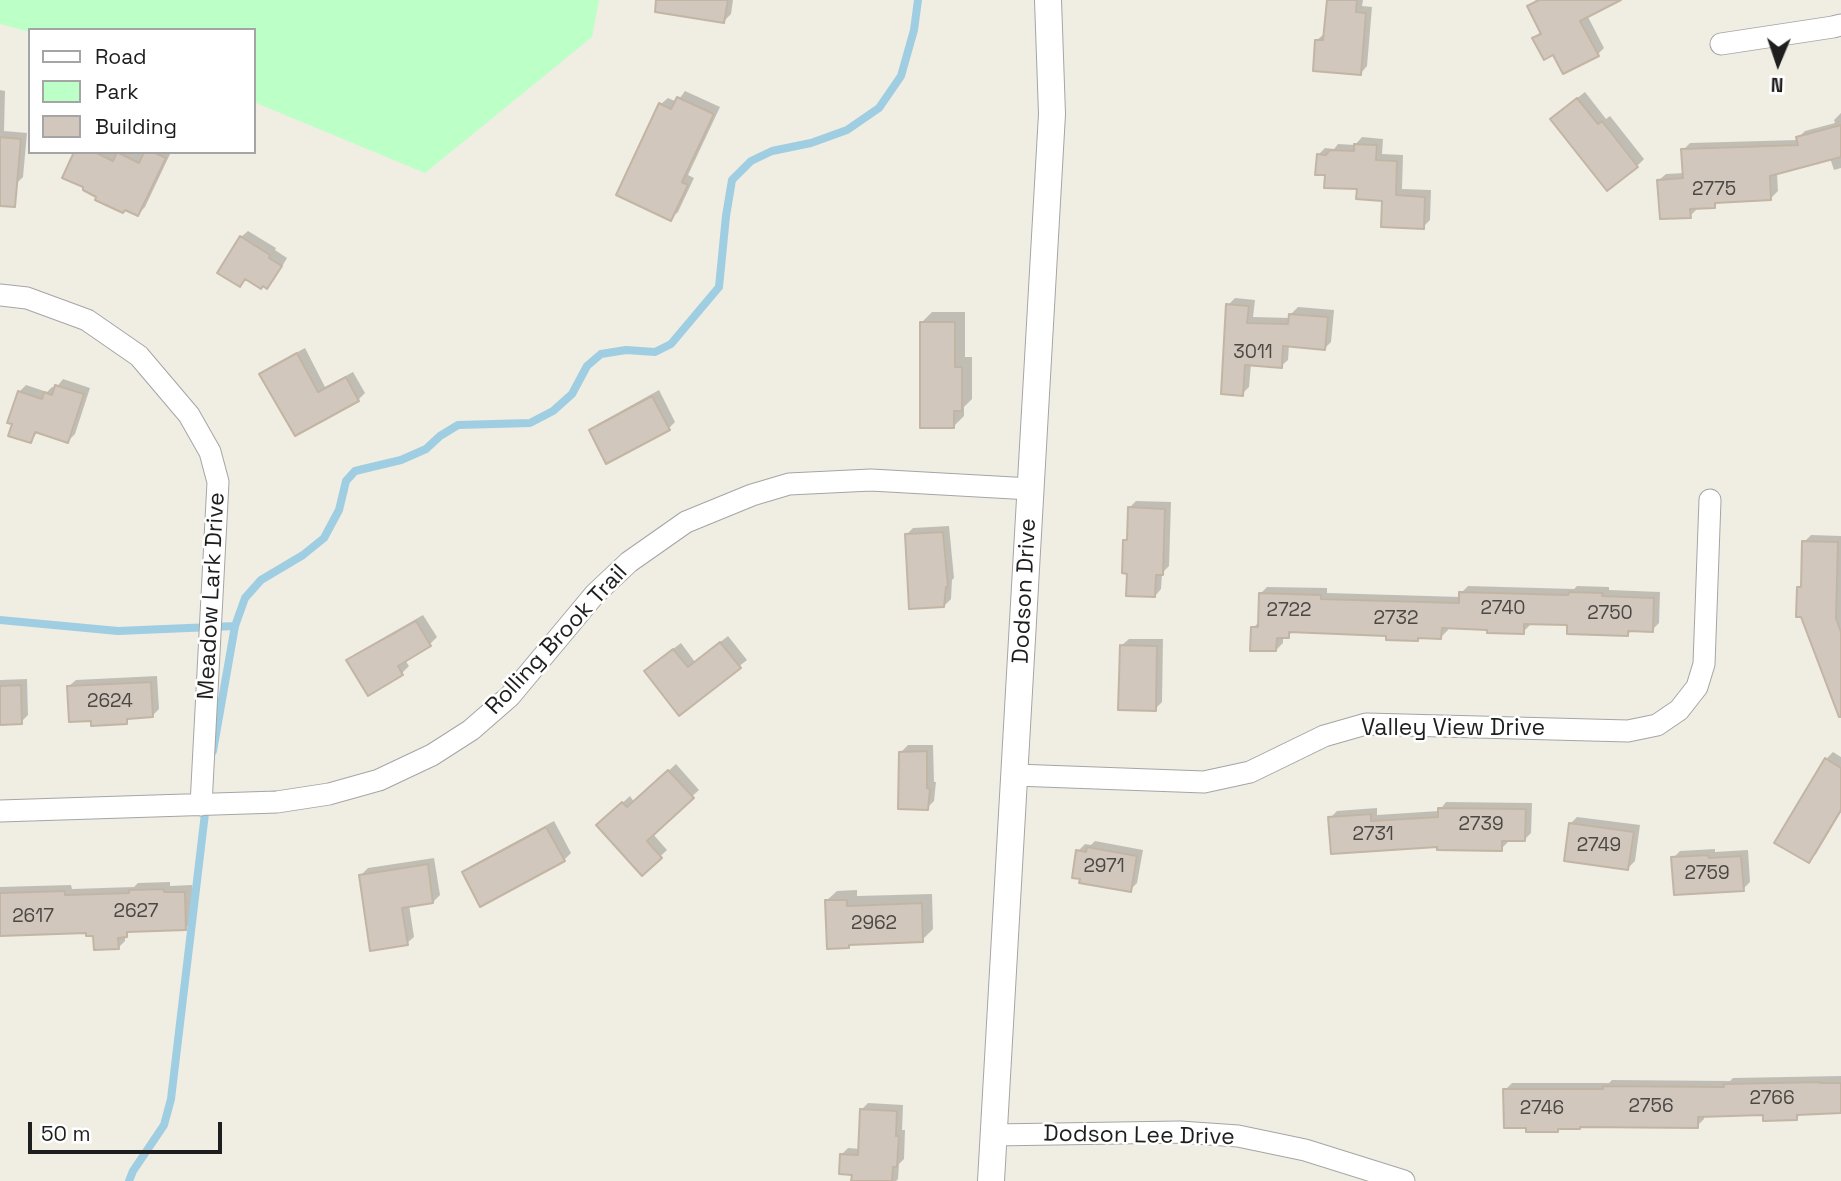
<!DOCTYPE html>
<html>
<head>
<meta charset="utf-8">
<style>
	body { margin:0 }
	#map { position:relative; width:1841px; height:1181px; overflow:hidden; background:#f0ede3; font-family:"Space Grotesk",sans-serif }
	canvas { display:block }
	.legend { position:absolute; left:28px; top:28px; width:228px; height:126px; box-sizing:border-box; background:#fff; border:2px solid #a5a5a5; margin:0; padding:9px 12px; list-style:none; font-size:21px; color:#1e1e1e }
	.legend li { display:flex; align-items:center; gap:14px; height:35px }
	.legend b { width:35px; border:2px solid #a5a5a5 }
	.north { position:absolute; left:1743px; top:28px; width:70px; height:70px; -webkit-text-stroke:5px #fff; paint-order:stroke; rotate:182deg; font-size:19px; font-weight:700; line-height:28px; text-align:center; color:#1e1e1e }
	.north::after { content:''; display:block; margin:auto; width:24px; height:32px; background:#1e1e1e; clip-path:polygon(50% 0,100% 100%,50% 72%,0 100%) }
	.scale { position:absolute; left:28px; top:1122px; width:194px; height:32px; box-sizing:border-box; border:4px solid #1e1e1e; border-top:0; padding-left:9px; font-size:21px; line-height:24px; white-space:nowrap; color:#1e1e1e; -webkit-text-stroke:5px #fff; paint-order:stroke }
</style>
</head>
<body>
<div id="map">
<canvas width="1841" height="1181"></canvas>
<ul class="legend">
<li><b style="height:9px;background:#fff"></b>Road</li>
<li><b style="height:19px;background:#bcffc7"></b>Park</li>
<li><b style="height:19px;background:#d1c7bc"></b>Building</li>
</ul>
<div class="north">N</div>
<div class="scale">50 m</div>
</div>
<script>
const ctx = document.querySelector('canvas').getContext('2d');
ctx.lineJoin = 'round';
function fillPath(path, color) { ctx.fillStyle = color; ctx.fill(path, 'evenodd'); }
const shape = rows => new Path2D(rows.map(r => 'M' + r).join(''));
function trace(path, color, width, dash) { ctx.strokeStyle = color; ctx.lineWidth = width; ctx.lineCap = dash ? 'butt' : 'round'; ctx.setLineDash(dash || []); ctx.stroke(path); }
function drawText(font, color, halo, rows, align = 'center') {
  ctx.font = font + ' "Space Grotesk",sans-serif'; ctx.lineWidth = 5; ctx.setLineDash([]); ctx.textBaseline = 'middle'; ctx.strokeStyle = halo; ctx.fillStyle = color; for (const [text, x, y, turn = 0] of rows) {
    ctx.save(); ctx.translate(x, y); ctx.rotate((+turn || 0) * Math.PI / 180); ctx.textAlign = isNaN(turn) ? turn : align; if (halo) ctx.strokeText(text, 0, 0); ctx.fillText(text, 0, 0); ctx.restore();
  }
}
fillPath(shape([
	[0,0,599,0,592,37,425,173,254,102,254,30,30,30,30,32,0,24]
]), '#bcffc7');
fillPath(shape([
	[691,0,733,0,731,14,724,21],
	[1328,0,1363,0,1362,6,1372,7,1367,66,1361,73,1317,40,1324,34],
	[1536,0,1610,0,1587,15,1604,48,1597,55,1554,53,1534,39,1541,31,1529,7],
	[0,90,5,91,4,131,27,133,23,177,16,184,0,182],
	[685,91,720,107,688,175,694,178,678,212,671,218,661,104,668,98,677,102],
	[1585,92,1606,119,1610,116,1644,159,1637,166,1559,112],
	[1841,113,1841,168,1834,170,1830,158,1777,173,1778,191,1771,198,1720,201,1714,206,1697,207,1697,209,1690,216,1659,180,1666,174,1684,173,1683,150,1690,143,1798,140,1798,138,1805,131,1835,123,1834,120],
	[1362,137,1383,139,1382,154,1403,155,1402,189,1431,190,1430,220,1423,227,1384,199,1326,173,1318,155,1325,148,1334,149,1338,144,1355,145],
	[76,152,118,154,137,152,144,155,146,152,171,152,145,207,138,214],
	[248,231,276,248,275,250,287,258,274,280,267,286,247,278,240,285,241,237],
	[1235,298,1255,300,1253,317,1291,318,1291,314,1298,307,1334,310,1331,342,1325,348,1289,345,1288,360,1281,366,1251,364,1249,387,1242,394,1228,305],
	[932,312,965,312,965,357,972,357,972,399,964,407,964,416,954,426,921,323],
	[305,348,325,387,353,372,365,393,358,400,296,434,262,375,268,368],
	[63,379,90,388,75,434,68,441,38,431,31,441,19,392,26,385,47,392,52,387,56,388],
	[659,390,675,422,668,429,591,430,598,424],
	[1136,501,1171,502,1169,566,1162,573,1161,589,1155,596,1129,572,1125,540,1129,537,1129,508],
	[949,526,954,578,952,580,951,599,944,606,906,535,913,528],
	[1811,535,1841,536,1841,695,1799,587,1803,583,1804,542],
	[1468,586,1574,589,1577,586,1609,587,1609,590,1660,592,1659,623,1652,630,1633,629,1627,635,1569,624,1530,622,1530,625,1523,632,1489,628,1448,627,1448,630,1441,637,1420,637,1417,639,1388,634,1294,630,1288,636,1283,636,1283,643,1276,650,1253,628,1260,621,1260,594,1267,587,1327,588,1327,593,1461,597,1461,593],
	[423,615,437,637,430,644,405,660,409,666,402,673,369,693,349,661,355,654],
	[728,636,747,660,679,714,653,664,681,643,695,662],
	[1129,639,1163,639,1162,702,1155,709,1122,645],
	[157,676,159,709,152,716,132,717,126,722,69,686,76,680],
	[27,679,28,715,21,722,0,724,0,680],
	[908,745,933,745,934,782,936,782,934,801,927,808,901,752],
	[1833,752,1841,757,1841,812,1816,854,1809,861,1826,759],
	[676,764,699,790,652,833,667,850,642,874,605,819,630,796,634,802],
	[1446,802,1532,803,1531,833,1524,840,1508,839,1508,842,1501,849,1439,845,1330,818,1337,811,1377,808,1377,815,1439,811],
	[1577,817,1640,825,1635,861,1628,868,1570,824],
	[554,821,571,853,564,860,464,872,471,866],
	[1095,841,1143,850,1137,883,1130,890,1078,851,1085,844,1091,845],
	[1715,849,1715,852,1748,850,1750,882,1743,889,1673,858,1680,851],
	[434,858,440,895,433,902,409,905,414,937,407,943,361,875,368,868],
	[170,882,170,886,192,885,192,922,185,929,132,930,125,936,125,941,118,948,88,931,0,934,0,887,71,885,72,889,134,887,138,883],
	[857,890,857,896,932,894,933,929,922,940,853,943,849,947,826,901,837,891],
	[1841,1076,1841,1111,1802,1113,1796,1118,1765,1114,1704,1115,1704,1119,1697,1126,1505,1090,1512,1083,1609,1083,1612,1080,1730,1081,1733,1078],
	[868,1103,903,1105,902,1130,905,1130,904,1159,899,1164,898,1179,896,1181,853,1181,853,1173,841,1155,848,1148,860,1149,861,1110]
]), '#0003');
trace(shape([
	[0,620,118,631,235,626],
	[213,751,235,626,245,598,261,580,303,555,324,538,339,510,346,481,355,471,401,460,426,449,440,436,458,425,530,423,553,411,572,394,587,366,601,354,626,350,655,352,671,344,719,287,726,216,732,180,751,161,772,151,811,143,847,130,879,108,901,76,914,30,918,0],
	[129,1181,133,1171,164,1125,171,1099,206,805]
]), '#9fcde2', 8);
const building = shape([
	[656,0,728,0,724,23,655,12,656,0],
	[1327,0,1357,0,1356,12,1366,13,1361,75,1313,71,1315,40,1323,40,1327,0],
	[1539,0,1621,0,1580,21,1599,56,1563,74,1553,55,1544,60,1532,38,1541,34,1527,6,1539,0],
	[677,97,714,114,682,182,688,185,671,221,616,195,659,103,671,109,677,97],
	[1577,98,1598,124,1602,121,1638,167,1607,191,1550,119,1577,98],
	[1841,125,1841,157,1770,176,1771,200,1715,203,1715,208,1690,209,1691,218,1660,219,1657,180,1683,178,1681,149,1798,145,1796,137,1841,125],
	[0,137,21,139,15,207,0,206,0,137],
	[1354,144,1377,145,1376,160,1397,161,1396,195,1425,197,1424,229,1381,227,1382,201,1356,199,1357,189,1324,188,1325,175,1315,175,1317,154,1326,155,1330,150,1354,151,1354,144],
	[74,152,95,152,113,161,117,152,139,163,144,152,153,152,166,158,138,216,125,210,123,213,95,200,96,197,83,190,83,187,62,178,74,152],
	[240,236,270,255,269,258,282,266,267,289,263,286,261,289,245,279,240,287,217,273,240,236],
	[1226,304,1249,306,1247,323,1288,324,1289,314,1328,317,1325,350,1283,346,1282,368,1245,365,1243,396,1221,394,1226,304],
	[920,322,955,322,955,367,962,367,962,411,954,411,954,428,920,428,920,322],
	[297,353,318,392,346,377,359,401,295,436,259,374,297,353],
	[55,385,84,394,68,443,35,432,31,443,8,436,12,424,7,423,18,391,42,399,44,392,52,395,55,385],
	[652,396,670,430,606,464,589,430,652,396],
	[1128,507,1165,509,1163,575,1156,575,1155,597,1126,596,1127,574,1122,573,1123,540,1127,540,1128,507],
	[943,532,948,587,946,587,944,607,909,609,905,534,943,532],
	[1802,541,1838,542,1836,618,1841,632,1841,717,1839,717,1801,617,1796,617,1797,587,1801,587,1802,541],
	[1459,592,1568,595,1569,592,1603,593,1602,596,1654,598,1653,632,1628,631,1628,636,1567,634,1567,625,1524,624,1524,634,1487,633,1487,630,1442,628,1441,639,1418,638,1418,641,1386,640,1386,636,1289,632,1289,638,1277,638,1276,651,1250,651,1251,627,1258,627,1259,593,1321,595,1321,599,1459,603,1459,592],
	[416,621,431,646,398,666,403,675,368,696,346,660,416,621],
	[720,642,741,668,679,716,644,671,673,649,688,667,720,642],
	[1120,645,1157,646,1156,711,1118,710,1120,645],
	[151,682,153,717,127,719,127,724,91,726,91,721,69,722,67,686,151,682],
	[21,685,22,724,0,725,0,686,21,685],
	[927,751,927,788,930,789,928,810,898,809,899,752,927,751],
	[1825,758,1841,768,1841,810,1809,863,1774,843,1825,758],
	[668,770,694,798,647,841,662,858,642,876,596,825,622,802,627,807,668,770],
	[1438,808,1526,809,1525,841,1502,841,1502,851,1437,850,1437,847,1331,854,1328,817,1371,814,1371,821,1438,817,1438,808],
	[1569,823,1634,832,1628,870,1564,861,1569,823],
	[546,827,565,861,480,907,462,872,546,827],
	[1087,847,1137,856,1131,892,1079,883,1080,879,1072,878,1076,850,1086,852,1087,847],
	[1708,855,1709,858,1741,856,1744,891,1674,895,1671,857,1708,855],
	[428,864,433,903,402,908,408,945,370,951,359,875,428,864],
	[164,889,164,892,185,892,186,930,127,932,127,937,118,938,119,949,94,950,93,936,86,936,86,933,0,936,0,893,65,891,65,895,129,893,129,890,164,889],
	[825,900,847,900,847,906,922,903,923,942,849,945,849,948,827,949,825,900],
	[1820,1082,1820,1083,1841,1083,1841,1113,1797,1115,1797,1120,1763,1121,1763,1115,1698,1117,1698,1128,1580,1127,1580,1129,1558,1129,1558,1132,1526,1132,1526,1128,1504,1128,1503,1089,1603,1089,1603,1086,1724,1087,1724,1084,1820,1082],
	[860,1109,897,1111,896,1136,899,1136,897,1167,893,1167,892,1181,851,1181,852,1175,839,1174,840,1154,858,1155,860,1109]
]);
fillPath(building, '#d1c7bc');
trace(building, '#c3b5a4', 2);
const minor = shape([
	[1721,44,1833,27,1841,25],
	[0,295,27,298,87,320,139,356,189,415,210,452,218,482,201,805],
	[1015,775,1204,782,1250,772,1324,736,1366,724,1628,731,1657,725,1679,710,1697,687,1704,664,1710,500],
	[0,811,277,802,329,794,379,780,432,755,471,730,510,696,595,594,629,562,686,522,752,495,789,484,871,480,1031,489],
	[994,1135,1180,1132,1238,1136,1305,1150,1404,1181]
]);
const tertiary = shape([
	[991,1181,1052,114,1048,0]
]);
trace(minor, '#a5a5a5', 23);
trace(tertiary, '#a5a5a5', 28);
trace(minor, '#fff', 21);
trace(tertiary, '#fff', 26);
drawText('19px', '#4b4846', null, [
	["2775",1714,190],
	["3011",1253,353],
	["2740",1503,609],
	["2722",1289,611],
	["2750",1610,614],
	["2732",1396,619],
	["2624",110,702],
	["2739",1481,825],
	["2731",1373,835],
	["2749",1599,846],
	["2971",1104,867],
	["2759",1707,874],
	["2627",136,912],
	["2617",33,917],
	["2962",874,924],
	["2766",1772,1099],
	["2756",1651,1107],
	["2746",1542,1109]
]);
drawText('23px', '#1e1e1e', '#fff', [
	["Dodson Drive",1025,591,-87],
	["Meadow Lark Drive",212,596,-87],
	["Rolling Brook Trail",557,640,-47],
	["Valley View Drive",1453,729],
	["Dodson Lee Drive",1139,1136,1]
]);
</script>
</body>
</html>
